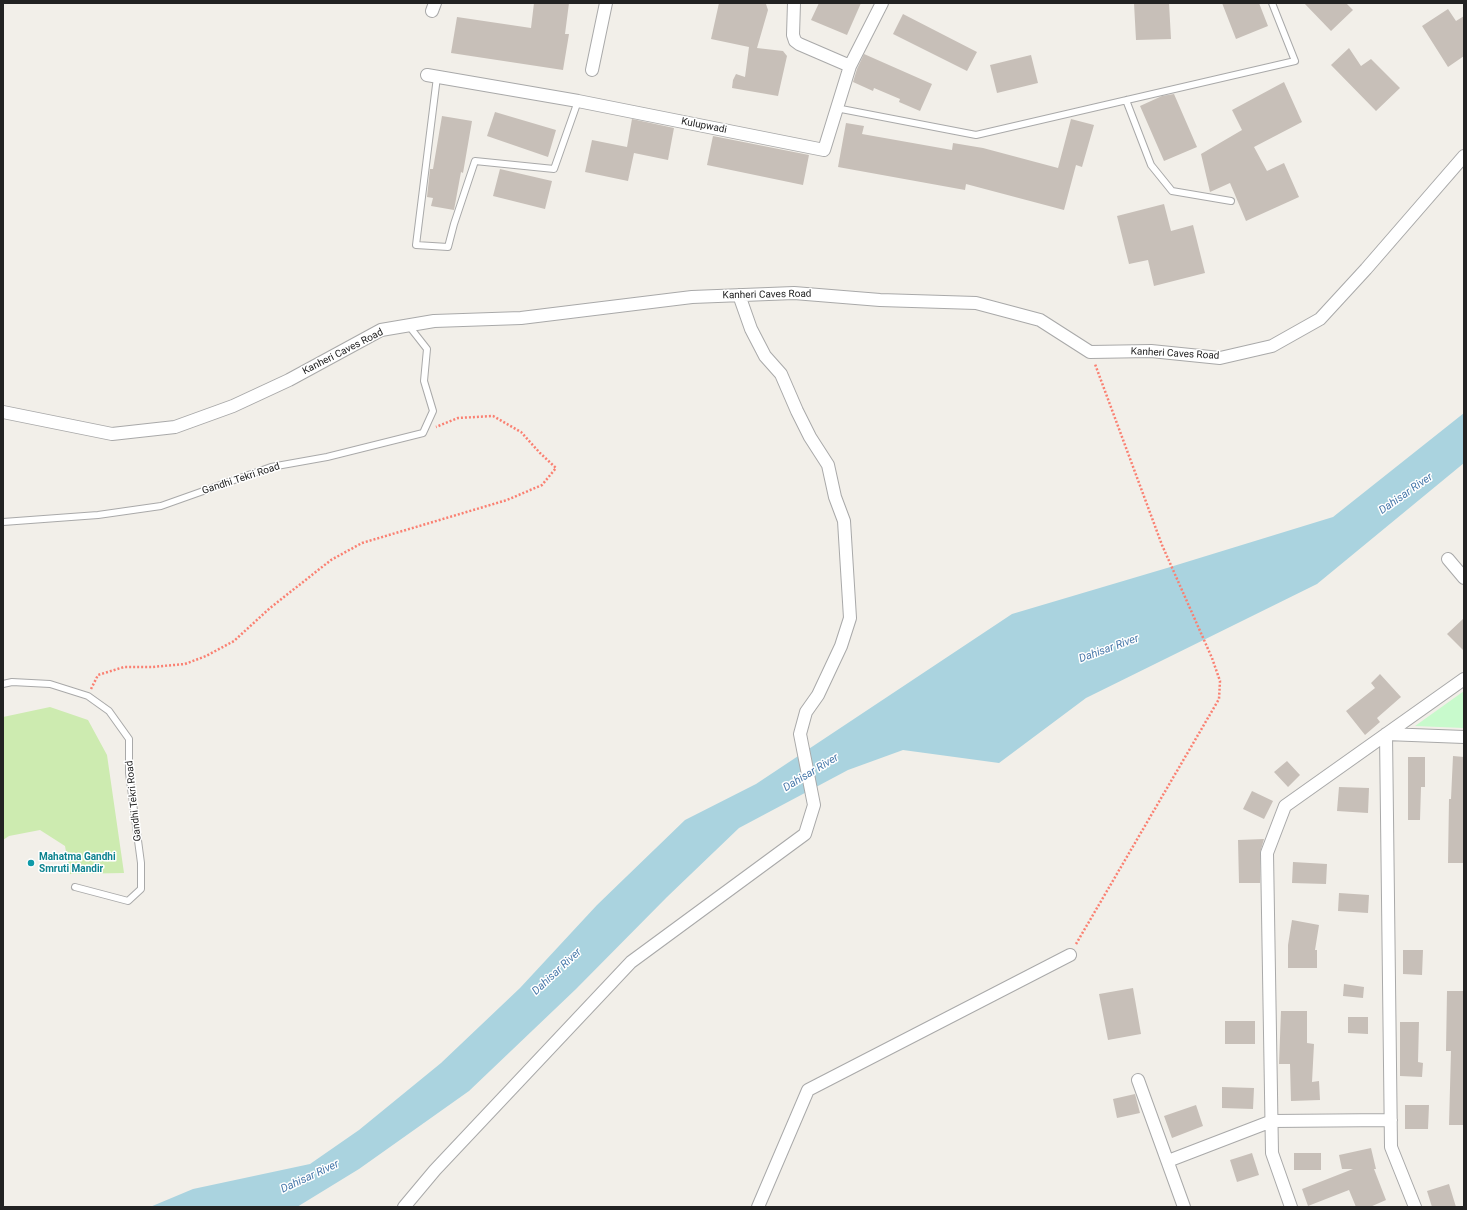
<!DOCTYPE html>
<html>
<head>
<meta charset="utf-8">
<style>
	body { margin:0 }
	#map { position:relative; width:1467px; height:1210px; overflow:hidden; background:#f2efe9; font-family:Roboto,sans-serif }
	canvas { display:block }
	.frame { position:absolute; inset:0; border:4px solid #222; pointer-events:none }
</style>
</head>
<body>
<div id="map">
<canvas width="1467" height="1210"></canvas>
<div class="frame"></div>
</div>
<script>
const ctx = document.querySelector('canvas').getContext('2d');
ctx.lineJoin = 'round';
function fillPath(path, color) { ctx.fillStyle = color; ctx.fill(path, 'evenodd'); }
const shape = rows => new Path2D(rows.map(r => 'M' + r).join(''));
function trace(path, color, width, dash) { ctx.strokeStyle = color; ctx.lineWidth = width; ctx.lineCap = dash ? 'butt' : 'round'; ctx.setLineDash(dash || []); ctx.stroke(path); }
function drawText(font, color, halo, rows, align = 'center') {
  ctx.font = font + ' Roboto,sans-serif'; ctx.lineWidth = 3; ctx.setLineDash([]); ctx.textBaseline = 'middle'; ctx.strokeStyle = halo; ctx.fillStyle = color; for (const [text, x, y, turn = 0] of rows) {
    ctx.save(); ctx.translate(x, y); ctx.rotate((+turn || 0) * Math.PI / 180); ctx.textAlign = isNaN(turn) ? turn : align; if (halo) ctx.strokeText(text, 0, 0); ctx.fillText(text, 0, 0); ctx.restore();
  }
}
fillPath(shape([
	[50,707,88,720,107,755,124,873,70,874,65,846,40,830,9,836,3,840,3,717]
]), '#cdebb0');
fillPath(shape([
	[1464,691,1464,728,1415,726]
]), '#c8facc');
fillPath(shape([
	[1464,413,1464,463,1317,584,1086,698,999,763,903,750,848,770,739,828,667,897,576,989,469,1091,359,1169,297,1207,150,1207,193,1189,310,1164,359,1130,441,1063,520,988,597,905,685,820,756,784,1012,614,1167,568,1333,517]
]), '#aad3df');
fillPath(shape([
	[534,3,569,3,565,34,569,34,563,70,451,53,457,17,531,28],
	[719,3,760,3,766,4,768,10,757,48,783,51,787,56,778,96,732,88,733,80,736,74,745,77,749,47,711,39],
	[819,3,861,3,847,35,811,20],
	[1134,3,1169,3,1171,39,1136,40],
	[1222,3,1259,3,1268,26,1236,39],
	[1304,3,1346,3,1353,10,1331,31],
	[1448,9,1456,21,1464,16,1464,56,1448,67,1422,26],
	[903,14,977,52,967,71,893,34],
	[1349,48,1361,66,1371,59,1400,88,1376,111,1331,65],
	[864,54,932,84,920,111,899,102,900,99,874,88,873,91,853,82,857,69],
	[1031,55,1038,83,997,93,990,65],
	[1284,82,1302,122,1254,147,1267,171,1284,163,1299,197,1246,221,1230,183,1210,192,1201,154,1242,130,1232,110],
	[1174,94,1197,147,1164,161,1140,106,1162,96],
	[495,112,556,130,548,157,487,136],
	[442,116,472,121,463,173,461,172,454,210,431,206,433,198,427,197,430,169,433,169],
	[632,119,674,128,668,160,634,153,628,181,585,172,592,140,627,147],
	[1071,119,1094,125,1082,167,1076,165,1064,210,966,184,965,190,838,167,846,123,864,126,862,134,952,150,953,143,983,148,1058,168],
	[713,136,809,155,803,185,707,165],
	[500,169,552,181,545,209,493,196],
	[1164,204,1171,231,1193,225,1205,273,1154,286,1148,260,1129,264,1117,216],
	[1464,618,1464,651,1447,634],
	[1380,674,1401,697,1377,718,1380,722,1365,735,1346,711,1375,688,1371,683],
	[1453,756,1464,757,1464,863,1448,863,1449,799,1451,799],
	[1408,757,1425,757,1425,787,1421,787,1420,820,1408,820],
	[1287,761,1300,775,1288,787,1274,772],
	[1339,787,1369,788,1368,813,1337,811],
	[1252,791,1273,801,1264,819,1243,809],
	[1264,839,1260,853,1260,883,1239,883,1238,840],
	[1293,862,1327,864,1326,884,1292,883],
	[1339,893,1369,895,1368,913,1338,911],
	[1292,920,1319,925,1315,950,1317,950,1317,968,1288,968,1288,945],
	[1403,950,1423,950,1422,975,1403,974],
	[1344,984,1364,987,1363,998,1343,996],
	[1133,988,1141,1034,1108,1040,1099,994],
	[1447,991,1464,991,1464,1125,1449,1125,1451,1051,1446,1051],
	[1281,1011,1307,1011,1307,1043,1314,1044,1312,1082,1319,1081,1320,1100,1291,1101,1290,1064,1279,1064],
	[1348,1017,1368,1017,1368,1034,1348,1033],
	[1225,1021,1255,1021,1255,1044,1225,1044],
	[1400,1022,1419,1022,1418,1062,1423,1063,1422,1077,1400,1076],
	[1222,1087,1254,1088,1253,1109,1222,1108],
	[1135,1094,1140,1113,1117,1118,1113,1099],
	[1196,1105,1203,1126,1172,1138,1164,1116],
	[1405,1105,1429,1105,1428,1129,1405,1129],
	[1371,1148,1376,1169,1374,1169,1386,1200,1370,1207,1356,1207,1349,1190,1308,1206,1302,1189,1353,1169,1342,1169,1339,1155],
	[1252,1153,1259,1175,1237,1182,1230,1160],
	[1294,1153,1321,1153,1321,1170,1294,1170],
	[1449,1184,1456,1207,1432,1207,1427,1191]
]), '#c7bfb8');
const service = shape([
	[437,77,416,245,448,247,454,224,475,161,554,169,578,101],
	[1126,100,1151,165,1172,191,1231,201],
	[836,108,976,135,1295,61,1272,3],
	[3,522,98,515,161,506,271,467,327,457,423,433,433,411,424,381,427,349,409,326],
	[3,684,12,682,50,684,88,696,109,711,129,739,129,773,141,863,141,889,128,901,75,887]
]);
const minor = shape([
	[794,3,793,35,795,41,799,44,850,66],
	[432,11,435,3],
	[592,70,606,3],
	[427,75,578,101,824,150,850,66,882,3],
	[3,412,112,434,175,427,233,406,289,380,381,330,434,321,521,318,692,297,794,293,880,300,976,303,1040,320,1090,352,1151,351,1220,358,1272,346,1320,319,1366,269,1464,156],
	[1448,559,1464,578],
	[1138,1080,1184,1207],
	[1168,1161,1272,1121,1391,1120],
	[404,1207,435,1170,631,962,805,834,814,805,800,734,806,712,818,695,841,646,850,618,844,521,835,497,828,465,810,437,797,411,781,374,765,356,751,329,739,295],
	[758,1207,808,1090,1070,955],
	[1291,1207,1272,1153,1267,853,1285,806,1464,679],
	[1415,1207,1391,1147,1386,734,1464,737]
]);
trace(service, '#a9a9a9', 8);
trace(minor, '#a9a9a9', 14);
trace(shape([
	[91,689,98,675,124,667,152,667,185,664,206,656,234,641,270,608,331,560,362,543,507,500,542,485,556,468,540,453,521,432,493,416,458,418,436,427],
	[1076,944,1219,699,1220,681,1212,658,1162,545,1095,364]
]), '#fa8072', 2.5, [2, 2]);
trace(service, '#fff', 6);
trace(minor, '#fff', 12);
for (const [x, y, r, color] of [
	[31,863,4,"#0f9aa8"]
]) { const dot = new Path2D(); dot.arc(x, y, r, 0, 2 * Math.PI); ctx.fillStyle = color; ctx.fill(dot); trace(dot, '#fff', 1.5); }
drawText('10px', '#222', '#fff', [
	["Kulupwadi",704,126,11],
	["Kanheri Caves Road",767,295,-1],
	["Kanheri Caves Road",343,352,-27],
	["Kanheri Caves Road",1175,354,3],
	["Gandhi Tekri Road",241,479,-18],
	["Gandhi Tekri Road",134,801,-96]
]);
drawText('bold 10px', '#0d838f', '#fff', [
	["Mahatma Gandhi",39,857],
	["Smruti Mandir",39,869]
], 'left');
drawText('italic 11px', '#4a7aab', '#fff', [
	["Dahisar River",1406,494,-35],
	["Dahisar River",1109,649,-20],
	["Dahisar River",811,773,-31],
	["Dahisar River",557,972,-43],
	["Dahisar River",310,1177,-25]
]);
</script>
</body>
</html>
